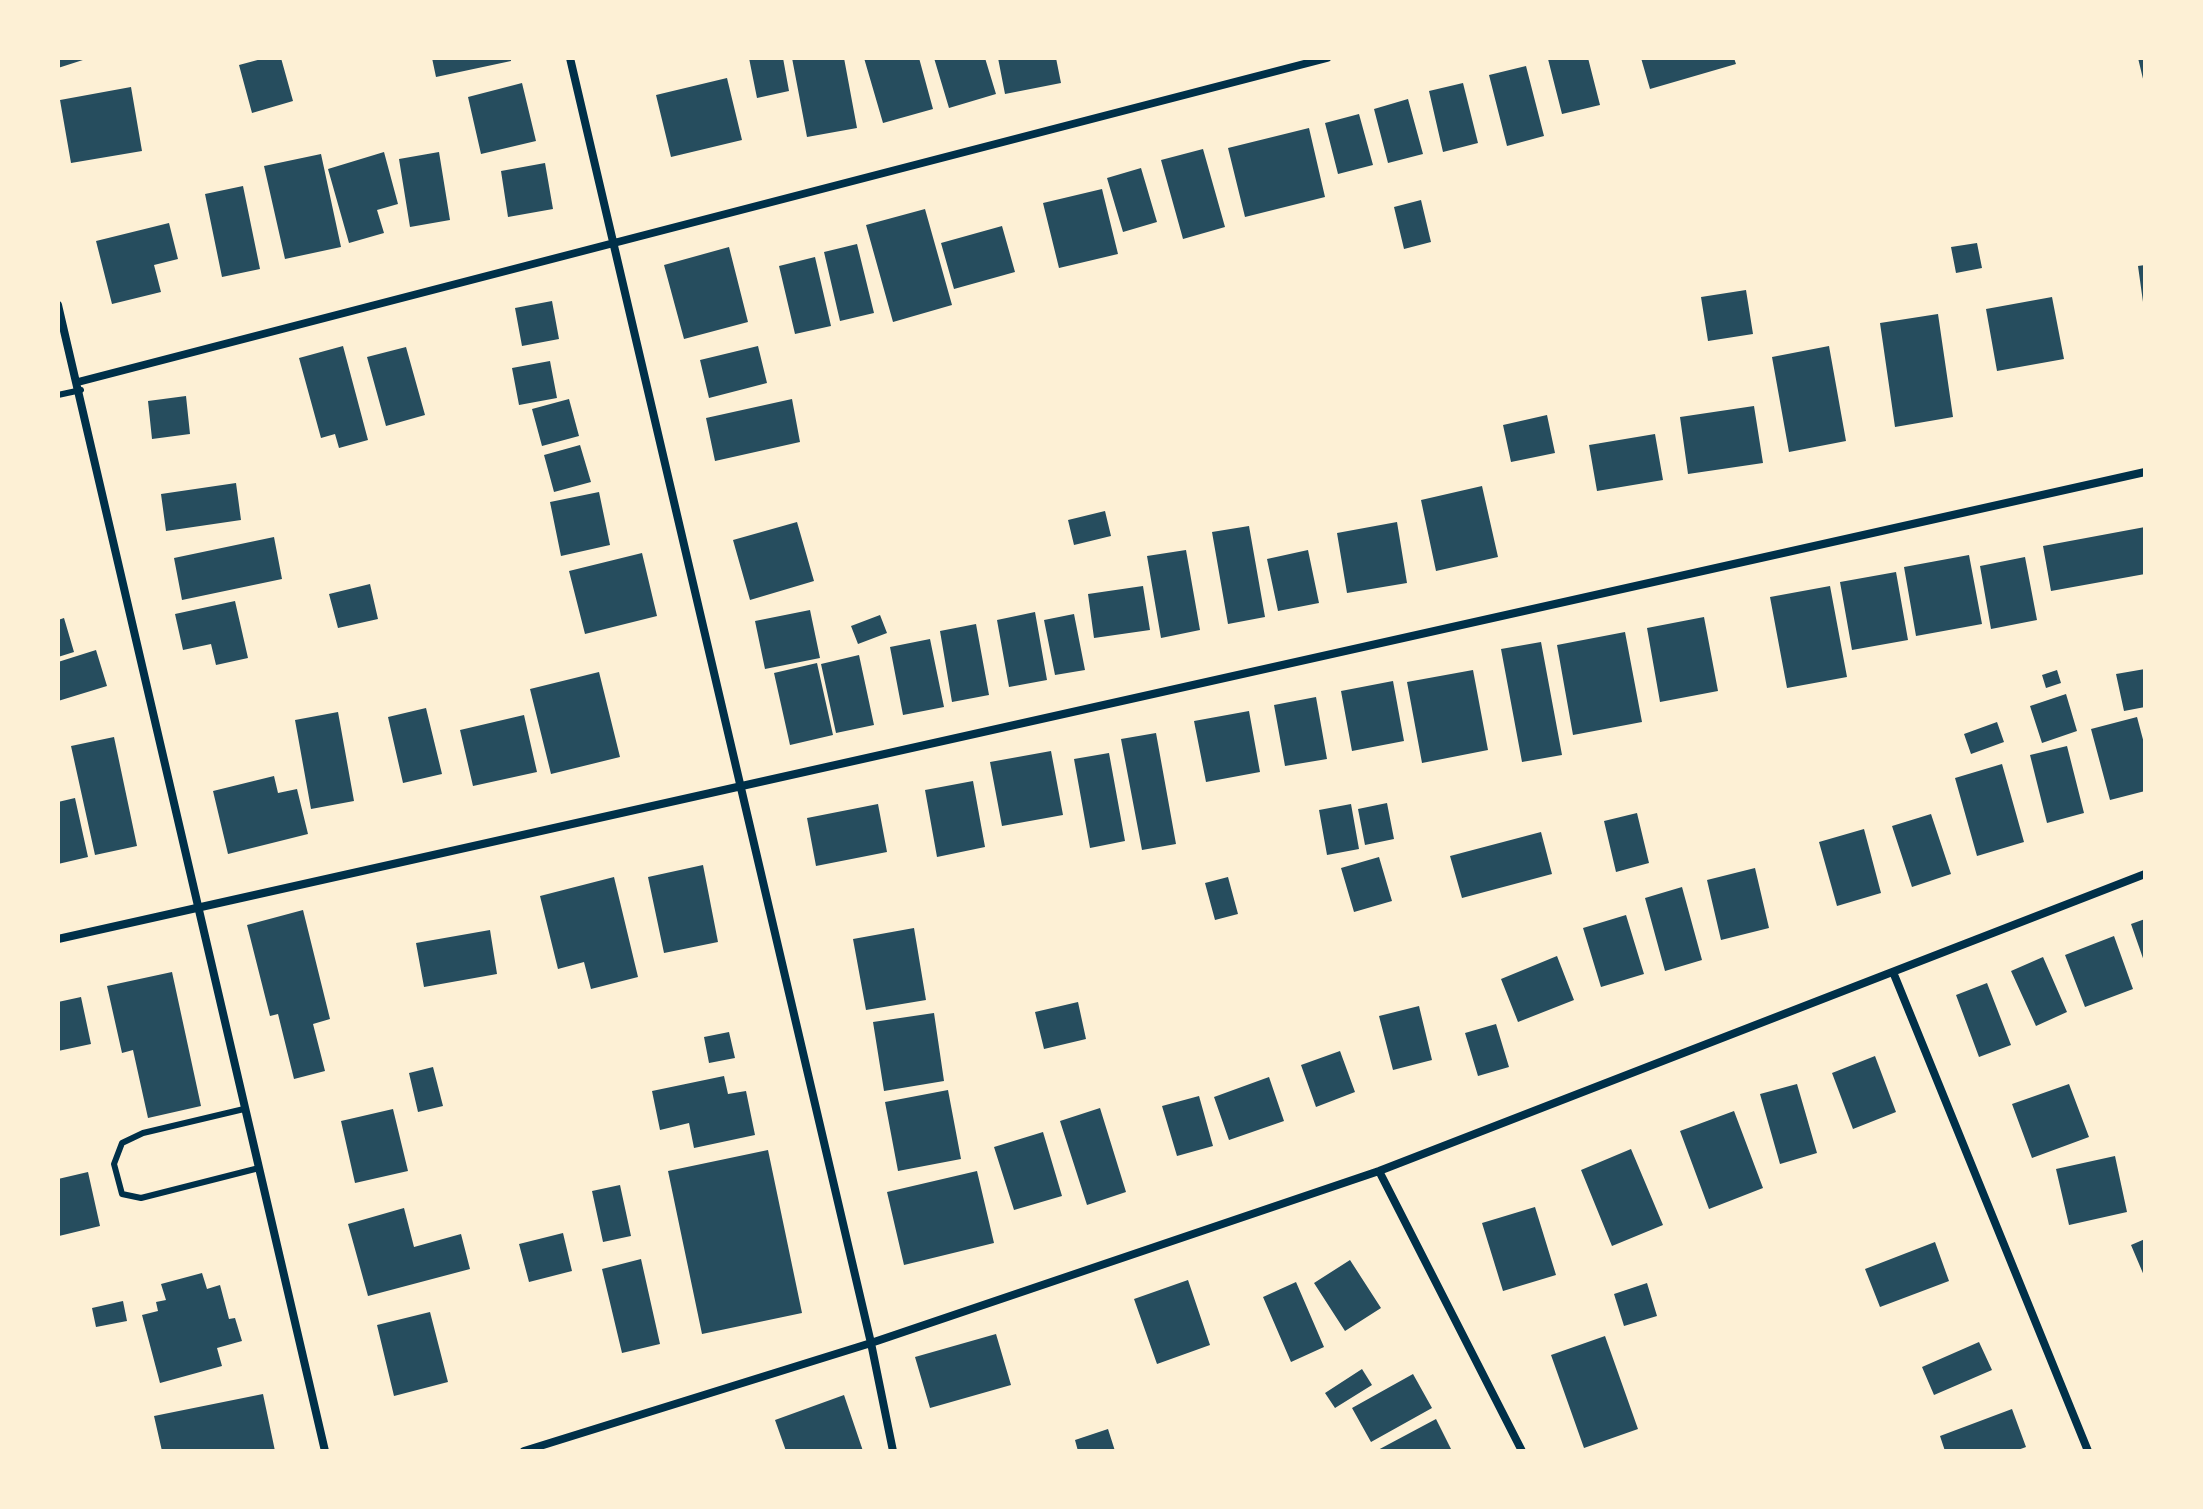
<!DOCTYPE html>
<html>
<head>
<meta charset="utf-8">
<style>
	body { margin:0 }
	#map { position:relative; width:2203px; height:1509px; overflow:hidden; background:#fdf0d5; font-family:"Noto Sans",sans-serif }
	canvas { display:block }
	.frame { position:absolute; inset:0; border:60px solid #fdf0d5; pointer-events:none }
</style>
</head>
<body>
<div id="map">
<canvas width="2203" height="1509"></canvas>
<div class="frame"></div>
</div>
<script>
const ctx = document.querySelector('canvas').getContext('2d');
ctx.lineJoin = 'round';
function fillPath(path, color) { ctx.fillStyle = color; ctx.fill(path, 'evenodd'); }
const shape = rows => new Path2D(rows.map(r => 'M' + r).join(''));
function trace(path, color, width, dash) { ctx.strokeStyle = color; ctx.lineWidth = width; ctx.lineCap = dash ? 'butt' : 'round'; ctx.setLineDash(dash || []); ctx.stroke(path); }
fillPath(shape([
	[58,58,86,58,86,59,58,68],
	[265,58,281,58,293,101,252,113,239,65],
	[432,58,511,58,511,61,436,77],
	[749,58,783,58,789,91,757,98],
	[792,58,844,58,857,128,807,137],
	[864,58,919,58,933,109,883,123],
	[934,58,985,58,996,94,949,108],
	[998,58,1056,58,1061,83,1005,94],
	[1588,58,1600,105,1562,114,1548,59],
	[1641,58,1734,58,1736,64,1650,89],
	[2138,58,2145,58,2145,83,2144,83],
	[1526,66,1544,136,1507,146,1489,75],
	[727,78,742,140,671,157,656,95],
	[522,83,536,141,481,154,468,97],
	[1463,83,1478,143,1443,152,1429,91],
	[131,87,142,151,71,163,60,100],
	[1408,99,1423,154,1388,163,1374,109],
	[1359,114,1373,165,1338,174,1325,123],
	[1309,128,1325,197,1245,217,1228,148],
	[1203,149,1225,227,1183,239,1161,160],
	[384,152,398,204,377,210,384,233,349,243,328,169],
	[439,152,450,220,410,227,399,159],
	[321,154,341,247,285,259,264,166],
	[545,163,553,209,508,217,501,171],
	[1141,168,1157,222,1123,232,1107,178],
	[243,186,260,269,222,277,205,194],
	[1102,189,1118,254,1059,268,1043,203],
	[1421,200,1431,242,1404,249,1394,207],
	[925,209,952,305,893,322,866,225],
	[169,223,178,259,154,265,161,292,112,304,96,241],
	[1002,226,1015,272,954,289,941,243],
	[1977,243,1982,268,1956,273,1951,247],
	[857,244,874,313,840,321,824,252],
	[729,247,748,322,684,339,664,265],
	[815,257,831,326,795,334,779,266],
	[2145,265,2145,302,2143,302,2138,266],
	[1746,290,1753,334,1708,341,1701,297],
	[2052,297,2064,359,1997,371,1986,309],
	[552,301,559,339,522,346,515,308],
	[1938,314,1953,417,1895,427,1880,323],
	[343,346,368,440,339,448,335,434,321,438,299,358],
	[758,346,767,383,709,398,700,360],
	[1829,346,1846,441,1789,452,1772,357],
	[406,347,425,415,386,426,367,357],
	[550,361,557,398,519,405,512,368],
	[186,396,190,434,152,439,148,401],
	[569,399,579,436,542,446,532,409],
	[792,399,800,442,715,461,706,418],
	[1754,406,1763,463,1688,474,1680,417],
	[1547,415,1555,453,1511,462,1503,425],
	[1655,434,1663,480,1597,491,1589,445],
	[580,445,591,482,554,492,544,455],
	[236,483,241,520,166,531,161,494],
	[1482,486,1498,557,1436,571,1421,500],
	[599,492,610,545,561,556,550,502],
	[1105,511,1111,536,1074,545,1068,520],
	[797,522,814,581,750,600,733,540],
	[1397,522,1407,583,1347,593,1337,533],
	[1249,526,1265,617,1228,624,1212,532],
	[2145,527,2145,574,2051,591,2043,546],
	[274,537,282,579,182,600,174,558],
	[1186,550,1200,630,1161,638,1147,556],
	[1308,550,1319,603,1278,611,1267,559],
	[642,553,657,616,585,634,569,571],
	[1969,555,1982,624,1916,636,1904,567],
	[2025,557,2037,620,1991,629,1980,566],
	[1896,572,1908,640,1852,650,1840,582],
	[370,584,378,619,338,628,329,594],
	[1143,586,1150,630,1094,638,1088,594],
	[1830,586,1847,677,1787,688,1770,597],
	[235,601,248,658,216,665,211,644,183,650,175,614],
	[810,610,820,658,765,669,755,621],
	[1035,612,1047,680,1009,687,997,620],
	[1074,614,1085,670,1055,675,1044,620],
	[880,615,887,633,858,644,851,626],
	[1704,617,1718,691,1660,702,1647,628],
	[64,618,74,652,58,657,58,620],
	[976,624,989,695,952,702,940,631],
	[1625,632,1642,722,1573,735,1557,645],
	[930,639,944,707,903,715,890,647],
	[1541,642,1562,755,1522,762,1501,649],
	[96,650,107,686,58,701,58,662],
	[859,655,874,725,836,733,821,664],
	[817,663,833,735,790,745,774,673],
	[2145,669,2145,707,2124,711,2116,674],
	[1473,670,1488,750,1422,763,1407,682],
	[2057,670,2061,683,2046,688,2042,675],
	[599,672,620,757,551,774,530,689],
	[1393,681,1404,741,1352,751,1341,691],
	[2066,694,2077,731,2042,743,2030,706],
	[1316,697,1327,759,1285,766,1274,705],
	[426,708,442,774,403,783,388,717],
	[1249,711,1260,772,1206,782,1194,721],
	[338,712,354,801,311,809,295,720],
	[524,715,537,772,473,786,460,730],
	[2137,717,2145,747,2145,791,2110,800,2091,729],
	[1997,722,2004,742,1971,754,1964,734],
	[1156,733,1176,844,1142,850,1121,739],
	[114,737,137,846,95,855,71,746],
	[2067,746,2084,813,2047,823,2030,755],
	[1051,751,1063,815,1002,826,990,762],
	[1109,753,1125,841,1090,848,1074,759],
	[2002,764,2024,842,1977,856,1955,778],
	[274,776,278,793,297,789,308,834,228,854,213,791],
	[973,781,985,847,937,857,925,790],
	[75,798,88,857,58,864,58,802],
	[1387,803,1394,839,1365,845,1358,809],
	[878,804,887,852,816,866,807,818],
	[1351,804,1359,849,1327,855,1319,810],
	[1637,813,1649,863,1616,872,1604,821],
	[1931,814,1951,874,1912,887,1892,826],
	[1864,829,1881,893,1837,906,1819,842],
	[1541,832,1552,874,1462,898,1450,856],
	[1379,857,1392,901,1354,912,1341,868],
	[703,865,718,942,664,953,648,877],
	[1755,868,1769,928,1721,940,1707,880],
	[614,877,638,977,591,989,584,962,558,969,540,896],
	[1228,877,1238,914,1215,920,1205,883],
	[1682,887,1702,960,1665,971,1645,898],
	[303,910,330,1019,313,1024,325,1071,294,1079,278,1014,270,1016,247,925],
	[1626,915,1644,974,1601,987,1583,928],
	[2145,919,2145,964,2131,924],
	[914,928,926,1000,866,1010,853,939],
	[490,930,497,974,424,987,416,943],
	[2114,936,2133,989,2085,1007,2065,955],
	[1557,956,1574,1000,1518,1022,1501,979],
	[2043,957,2067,1012,2036,1026,2011,971],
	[172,972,201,1106,148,1118,133,1050,122,1053,107,986],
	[1987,983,2011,1045,1979,1057,1956,995],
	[81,997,91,1044,58,1051,58,1002],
	[1078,1002,1086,1039,1044,1049,1035,1012],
	[1419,1006,1432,1060,1393,1070,1379,1016],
	[934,1013,944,1081,884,1091,873,1022],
	[1496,1024,1509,1067,1478,1076,1465,1033],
	[729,1032,735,1058,709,1063,704,1037],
	[1340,1051,1355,1092,1316,1107,1301,1065],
	[1875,1056,1896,1112,1853,1129,1832,1073],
	[433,1067,443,1106,418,1112,409,1073],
	[724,1076,728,1094,746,1091,755,1135,694,1148,689,1123,660,1130,652,1091],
	[1269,1077,1284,1121,1229,1140,1214,1097],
	[1797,1084,1817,1153,1780,1164,1760,1094],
	[2069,1084,2089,1137,2032,1158,2012,1104],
	[948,1090,961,1159,898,1171,885,1102],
	[1199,1096,1213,1146,1177,1156,1162,1106],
	[1100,1108,1126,1192,1087,1205,1060,1121],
	[393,1109,408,1171,355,1183,341,1121],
	[1734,1111,1763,1188,1709,1209,1680,1131],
	[1043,1132,1062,1196,1014,1210,994,1147],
	[1631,1149,1663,1225,1612,1246,1581,1170],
	[768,1150,802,1313,702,1334,668,1171],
	[2115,1156,2127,1212,2069,1225,2056,1169],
	[977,1171,994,1243,904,1265,887,1192],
	[88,1172,100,1226,59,1236,58,1179],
	[620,1185,631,1236,603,1242,592,1191],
	[1535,1207,1556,1275,1503,1291,1482,1223],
	[404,1208,414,1247,461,1234,470,1269,368,1296,348,1224],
	[563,1233,572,1271,529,1282,519,1244],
	[2145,1239,2145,1278,2131,1245],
	[1935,1242,1949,1281,1880,1307,1865,1269],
	[641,1259,660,1344,622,1353,602,1269],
	[1350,1260,1381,1308,1345,1331,1314,1283],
	[202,1273,207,1289,220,1285,229,1319,235,1318,242,1341,217,1348,222,1366,160,1383,142,1315,158,1311,156,1302,166,1300,161,1284],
	[1188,1280,1210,1345,1157,1364,1134,1299],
	[1296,1282,1324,1347,1291,1362,1263,1297],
	[1647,1283,1657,1316,1624,1326,1614,1294],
	[123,1301,127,1321,96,1327,92,1308],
	[430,1312,448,1382,394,1396,377,1325],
	[996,1334,1011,1385,930,1408,915,1357],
	[1605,1336,1638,1429,1584,1448,1551,1355],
	[1979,1342,1992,1370,1934,1395,1922,1367],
	[1362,1369,1372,1385,1335,1408,1325,1393],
	[1413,1374,1432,1408,1371,1442,1352,1408],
	[263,1394,275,1451,162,1451,154,1416],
	[844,1395,863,1451,786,1451,775,1420],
	[2012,1409,2026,1447,2015,1451,1945,1451,1940,1436],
	[1436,1419,1451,1449,1376,1451],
	[1108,1429,1115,1451,1078,1451,1075,1440]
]), '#264d5e');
trace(shape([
	[58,395,81,390],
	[244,1109,143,1133,122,1143,114,1164,122,1194,141,1198,259,1168]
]), '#003049', 6);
trace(shape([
	[570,58,871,1343,893,1451],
	[58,305,325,1451],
	[78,382,1327,58],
	[58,939,2145,472],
	[1893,972,2088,1451],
	[1379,1171,1522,1451],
	[524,1451,871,1343,1379,1171,2145,874]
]), '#003049', 8);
</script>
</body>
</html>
